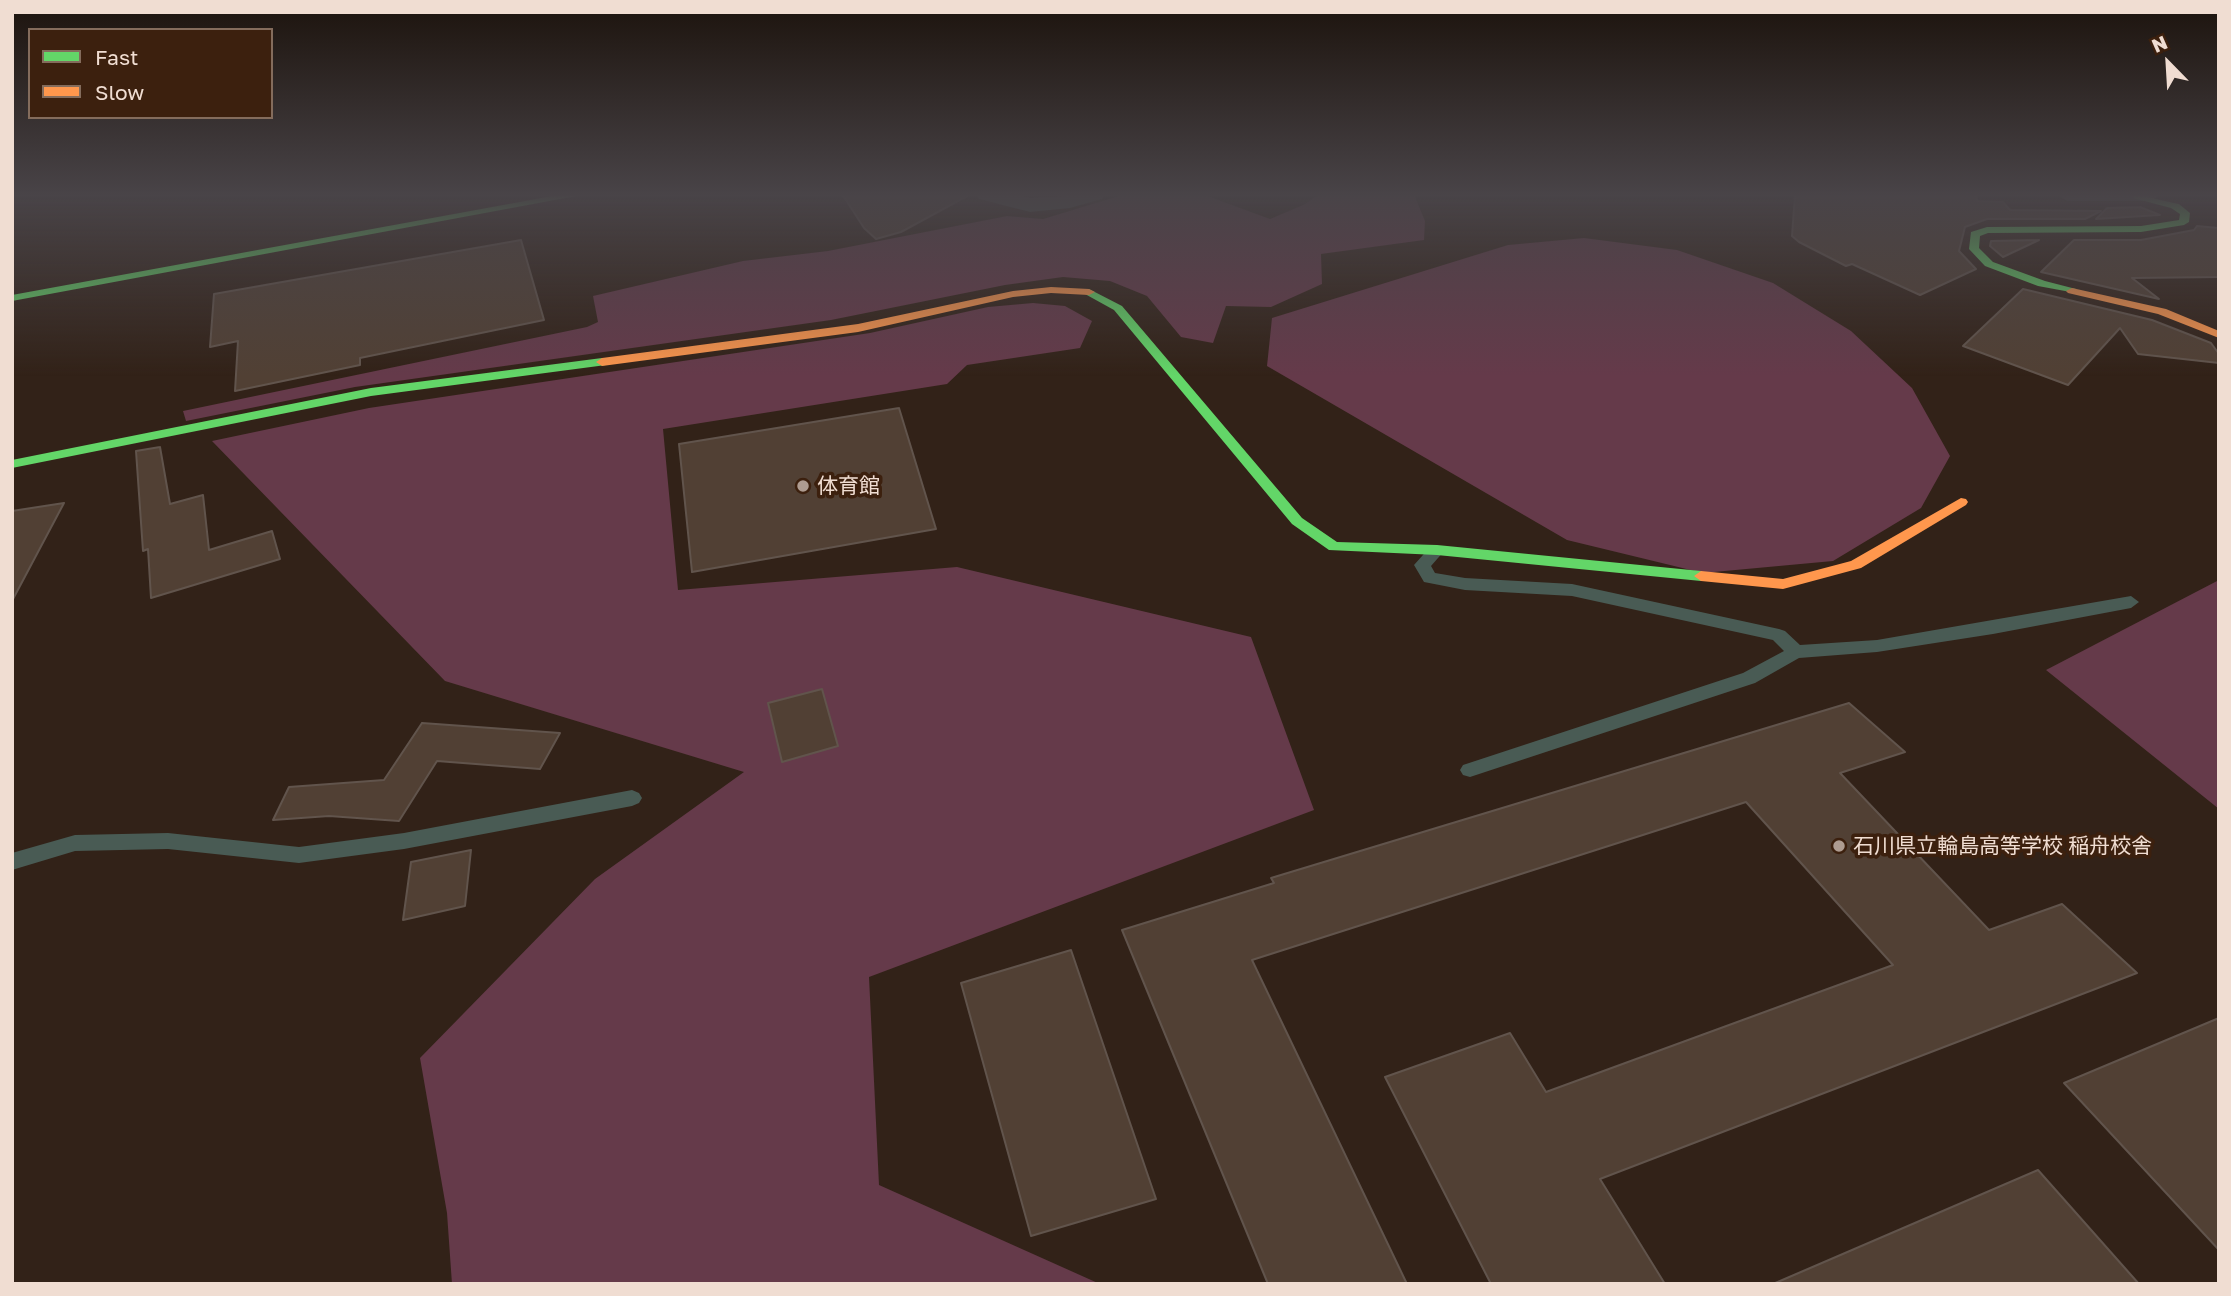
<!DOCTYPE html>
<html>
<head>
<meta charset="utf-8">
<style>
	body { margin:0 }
	#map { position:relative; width:2231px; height:1296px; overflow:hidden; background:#322218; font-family:"Golos Text",sans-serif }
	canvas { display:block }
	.frame { position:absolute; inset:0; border:14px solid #f0ddd2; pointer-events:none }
	.legend { position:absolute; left:28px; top:28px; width:245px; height:91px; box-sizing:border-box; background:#3c200e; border:2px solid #846c5c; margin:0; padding:9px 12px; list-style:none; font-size:21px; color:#f0ddd2 }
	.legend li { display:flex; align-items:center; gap:14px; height:35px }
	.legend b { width:35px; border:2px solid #846c5c }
	.north { position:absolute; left:2133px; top:28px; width:70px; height:70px; -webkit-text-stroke:5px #3c200e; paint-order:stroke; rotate:336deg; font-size:19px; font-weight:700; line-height:28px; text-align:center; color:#f0ddd2 }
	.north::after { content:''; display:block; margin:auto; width:24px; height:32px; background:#f0ddd2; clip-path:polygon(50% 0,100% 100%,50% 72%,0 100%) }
</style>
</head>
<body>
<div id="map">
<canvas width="2231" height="1296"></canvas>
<div class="frame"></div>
<ul class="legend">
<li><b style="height:9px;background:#63d668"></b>Fast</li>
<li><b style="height:9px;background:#ff974d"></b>Slow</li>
</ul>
<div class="north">N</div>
</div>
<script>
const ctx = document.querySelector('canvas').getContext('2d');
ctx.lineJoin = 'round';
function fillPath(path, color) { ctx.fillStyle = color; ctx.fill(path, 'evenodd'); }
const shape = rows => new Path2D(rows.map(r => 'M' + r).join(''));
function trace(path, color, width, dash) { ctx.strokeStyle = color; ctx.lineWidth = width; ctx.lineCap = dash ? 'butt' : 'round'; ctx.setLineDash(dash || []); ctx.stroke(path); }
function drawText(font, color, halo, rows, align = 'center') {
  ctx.font = font + ' "Golos Text","Noto Sans JP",sans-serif'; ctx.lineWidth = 7; ctx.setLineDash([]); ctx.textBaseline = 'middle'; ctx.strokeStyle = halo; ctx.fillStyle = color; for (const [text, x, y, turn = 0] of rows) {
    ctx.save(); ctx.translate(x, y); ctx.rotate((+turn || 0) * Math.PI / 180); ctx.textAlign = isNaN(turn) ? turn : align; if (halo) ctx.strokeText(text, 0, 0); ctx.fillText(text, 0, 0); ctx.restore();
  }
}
fillPath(shape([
	[1320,194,1414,194,1425,221,1424,240,1321,254,1322,284,1271,307,1226,306,1213,343,1181,337,1147,296,1110,281,1063,277,1005,285,831,320,355,387,186,421,183,411,587,327,598,322,593,296,743,261,828,251,1007,216,1043,219,1122,195,1205,195,1270,219,1303,205],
	[1584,238,1677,250,1773,283,1851,331,1912,388,1950,456,1921,508,1833,561,1703,573,1567,540,1267,366,1272,318,1508,245],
	[1033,303,1065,306,1092,321,1080,348,967,365,947,384,663,429,678,590,957,567,1251,637,1314,810,869,977,879,1185,1100,1284,452,1284,447,1213,420,1058,595,879,744,772,445,681,212,441,369,408,870,333,988,307],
	[2219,580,2219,809,2046,670]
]), '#653a4a');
const building = shape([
	[842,194,971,194,901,232,876,239,864,228,842,194],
	[1795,194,1976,194,1977,201,2003,202,2010,210,2101,211,2085,219,1987,219,1965,227,1959,251,1976,269,1920,295,1852,264,1846,266,1799,242,1792,236,1795,194],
	[2140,207,2160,215,2096,219,2107,208,2140,207],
	[2197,226,2219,228,2219,277,2132,278,2159,299,2041,272,2074,240,2141,240,2194,230,2197,226],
	[521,240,544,320,360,358,360,365,235,391,238,341,210,347,214,294,521,240],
	[2039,240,2003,257,1990,246,1991,241,2039,240],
	[2023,289,2152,320,2211,343,2219,354,2219,363,2138,354,2120,328,2068,385,1963,346,2023,289],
	[899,408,936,529,692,572,679,444,899,408],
	[160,447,170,504,203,495,209,550,272,531,280,559,151,598,148,549,143,551,136,451,160,447],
	[64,503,12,601,12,511,64,503],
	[822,689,838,746,782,762,768,703,822,689],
	[1849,703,1905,752,1840,773,1989,930,2062,904,2137,973,1600,1179,1665,1284,1491,1284,1385,1077,1510,1033,1546,1092,1893,965,1746,802,1252,960,1407,1284,1268,1284,1122,930,1274,883,1271,878,1849,703],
	[422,723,560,733,540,769,437,761,399,821,329,816,273,820,289,787,384,780,422,723],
	[471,850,465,906,403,920,411,862,471,850],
	[1071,950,1156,1199,1031,1236,961,983,1071,950],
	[2219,1018,2219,1250,2064,1083,2219,1018],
	[2038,1170,2139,1284,1773,1284,2038,1170]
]);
fillPath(building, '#514034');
trace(building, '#61544c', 2);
fillPath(shape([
	[1437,545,1445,550,1431,566,1435,573,1465,578,1572,584,1779,629,1785,631,1800,645,1877,640,2131,596,2139,602,2131,608,1993,634,1877,652,1799,658,1755,683,1470,777,1463,775,1460,770,1463,765,1743,673,1784,651,1773,640,1572,596,1465,590,1424,582,1414,565,1431,546,1437,545],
	[632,790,639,793,642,798,639,803,632,806,404,849,299,863,168,849,75,851,12,870,12,853,75,835,168,833,299,847,404,833,632,790]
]), '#495b54');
fillPath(shape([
	[976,194,1016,194,1030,198,1105,194,1102,199,1070,208,1030,212,979,199,976,194],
	[2056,194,2161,194,2150,201,2067,201,2056,194]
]), '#495b54');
fillPath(shape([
	[563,194,587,194,12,301,12,295,563,194],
	[2133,194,2179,204,2190,213,2189,222,2184,225,2141,232,1988,233,1980,236,1979,248,1993,262,2045,281,2076,289,2076,293,2038,286,1985,266,1969,249,1971,232,1987,227,2141,226,2179,220,2180,214,2171,208,2133,198,2133,194],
	[1089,289,1122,306,1302,518,1337,542,1437,545,1701,571,1708,576,1701,581,1437,555,1329,550,1292,524,1114,310,1085,294,1083,292,1089,289],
	[602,358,606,359,606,365,371,396,12,468,12,460,371,388,602,358]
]), '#63d668');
fillPath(shape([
	[1051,287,1089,289,1095,292,1089,295,1051,293,1013,297,858,332,602,366,596,362,602,358,858,324,1013,291,1051,287],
	[2072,288,2166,309,2219,331,2219,338,2158,314,2068,293,2066,291,2072,288],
	[1961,498,1966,499,1968,502,1966,505,1861,568,1783,589,1701,581,1694,576,1701,571,1783,579,1851,561,1961,498]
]), '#ff974d');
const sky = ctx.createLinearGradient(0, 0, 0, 376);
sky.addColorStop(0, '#1c130d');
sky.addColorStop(0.52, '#494448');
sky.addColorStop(1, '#49444800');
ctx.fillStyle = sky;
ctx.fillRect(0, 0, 2231, 376);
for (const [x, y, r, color] of [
	[803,486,7,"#ae9c91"],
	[1839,846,7,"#ae9c91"]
]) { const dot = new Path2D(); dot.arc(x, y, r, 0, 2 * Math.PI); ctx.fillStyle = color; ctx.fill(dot); trace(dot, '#3c200e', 2.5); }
drawText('21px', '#f0ddd2', '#3c200e', [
	["体育館",817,486],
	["石川県立輪島高等学校 稲舟校舎",1853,846]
], 'left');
</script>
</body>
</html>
